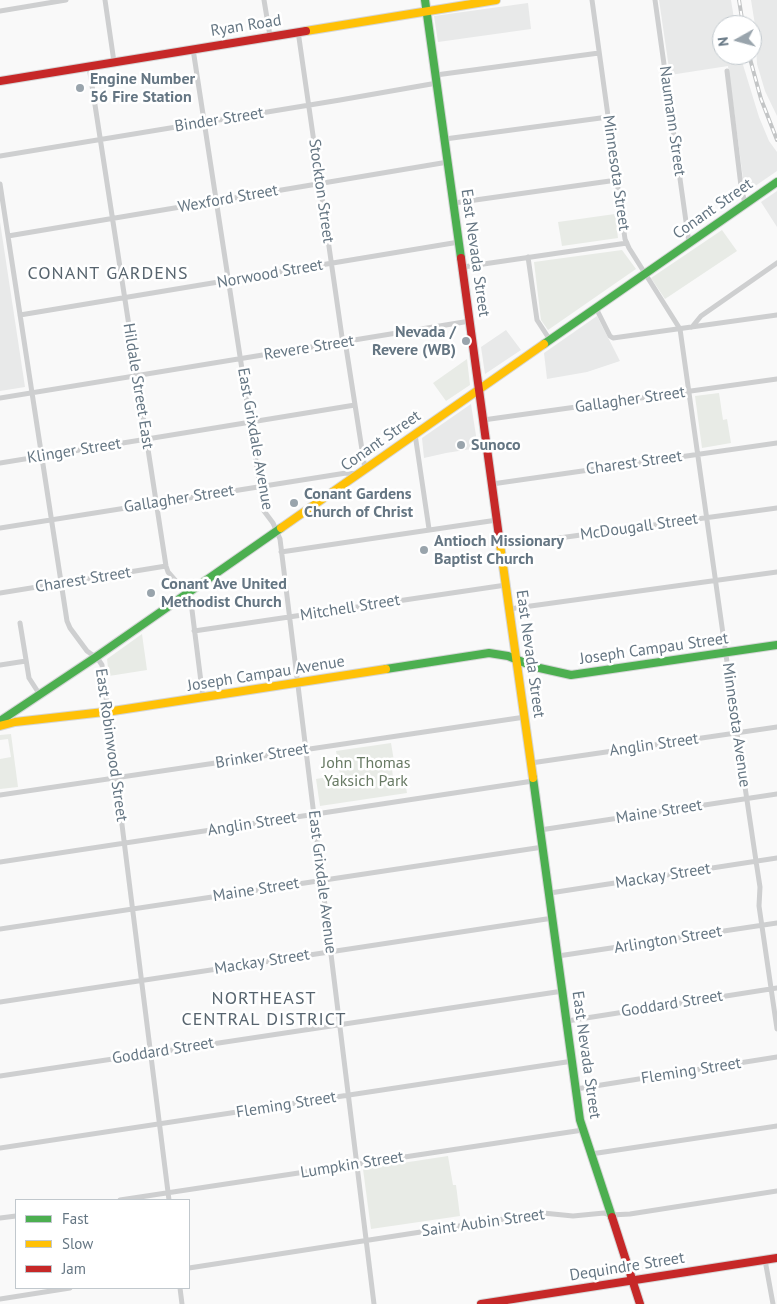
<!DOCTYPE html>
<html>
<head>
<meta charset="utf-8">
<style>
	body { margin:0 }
	#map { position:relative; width:777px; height:1304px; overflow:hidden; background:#f9f9f9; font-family:"PT Sans",sans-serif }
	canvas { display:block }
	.legend { position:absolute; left:15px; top:1199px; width:175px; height:90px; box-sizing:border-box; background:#fff; border:1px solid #c1c8cd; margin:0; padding:6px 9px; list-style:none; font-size:15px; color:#657683 }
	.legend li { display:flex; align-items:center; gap:10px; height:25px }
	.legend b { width:25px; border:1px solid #c1c8cd }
	.north { position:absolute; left:712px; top:15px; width:50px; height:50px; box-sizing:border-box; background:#fff; border:1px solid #c1c8cd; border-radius:50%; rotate:263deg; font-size:14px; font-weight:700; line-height:20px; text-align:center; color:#657683 }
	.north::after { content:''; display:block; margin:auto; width:18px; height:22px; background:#99a4ac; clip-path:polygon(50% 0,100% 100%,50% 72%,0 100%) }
</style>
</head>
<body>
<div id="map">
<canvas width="777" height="1304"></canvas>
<ul class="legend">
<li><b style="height:6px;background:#4caf50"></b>Fast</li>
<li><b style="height:6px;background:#ffc107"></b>Slow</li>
<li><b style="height:6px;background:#c62828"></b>Jam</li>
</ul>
<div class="north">N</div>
</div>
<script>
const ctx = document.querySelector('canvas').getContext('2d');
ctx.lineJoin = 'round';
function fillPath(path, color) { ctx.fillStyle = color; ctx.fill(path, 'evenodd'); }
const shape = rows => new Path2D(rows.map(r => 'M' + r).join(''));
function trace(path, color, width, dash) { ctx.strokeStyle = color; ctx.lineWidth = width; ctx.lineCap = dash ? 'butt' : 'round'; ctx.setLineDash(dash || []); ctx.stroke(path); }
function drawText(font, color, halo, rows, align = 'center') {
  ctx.font = font + ' "PT Sans",sans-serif'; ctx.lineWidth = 5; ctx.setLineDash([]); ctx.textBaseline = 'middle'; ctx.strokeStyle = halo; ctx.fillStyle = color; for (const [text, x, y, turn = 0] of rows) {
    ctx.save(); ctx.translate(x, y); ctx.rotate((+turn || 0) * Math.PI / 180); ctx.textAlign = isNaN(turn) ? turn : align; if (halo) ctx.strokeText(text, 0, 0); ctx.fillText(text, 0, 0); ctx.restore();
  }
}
fillPath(shape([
	[659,0,731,0,735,25,722,25,722,55,740,55,759,117,769,141,777,152,777,171,745,193,728,66,670,75],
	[751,0,777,0,777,116,765,91,757,64,755,25],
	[528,3,531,29,438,42,434,16],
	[777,191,777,227,761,202],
	[0,222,25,387,0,391],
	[597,316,620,361,587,372,547,379,544,353],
	[506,330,521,350,485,374,481,347],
	[471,404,478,448,446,453,424,458,422,438]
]), '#e8e9e9');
fillPath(shape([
	[615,214,618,238,562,246,558,222],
	[722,230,737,251,665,299,651,278],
	[622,250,636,269,548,330,541,320,534,262],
	[467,359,470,385,446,401,433,383],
	[719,393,723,420,727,419,731,443,702,448,695,396],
	[142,634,147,670,109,676,107,659],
	[11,734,18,787,0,789,0,759,11,757,8,739,0,740,0,735],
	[391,743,395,767,392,768,393,778,404,776,407,793,320,806,316,779,340,775,336,751],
	[448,1156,453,1185,456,1185,460,1216,371,1229,363,1169]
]), '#e8ebe6');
const fast = shape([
	[425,0,461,258],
	[544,344,777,182],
	[386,669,489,653,508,656,535,667,571,675,777,645],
	[0,721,96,657,281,528],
	[533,778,580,1120,612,1217]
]);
const slow = shape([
	[306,31,496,0],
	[281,528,544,344],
	[500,544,533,778],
	[0,726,15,722,113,711,386,669]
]);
const jam = shape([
	[0,81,306,31],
	[461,258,500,544],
	[612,1217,640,1304],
	[481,1304,777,1258]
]);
trace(fast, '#d5d6d7', 10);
trace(slow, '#d5d6d7', 10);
trace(jam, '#d5d6d7', 10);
trace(shape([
	[105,0,114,62],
	[264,0,270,36],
	[592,0,625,239,629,248,680,329,737,733,756,861,760,887,759,906,777,1029],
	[655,0,689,243],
	[0,11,66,0],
	[298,31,342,337,346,347,365,469],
	[193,49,262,500,264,511,273,523,280,539,374,1304],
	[89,66,166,566,168,572,187,594,191,602,203,698],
	[727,71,741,186,745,204],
	[436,75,599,53],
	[445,139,608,117],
	[0,156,340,100,437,83],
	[0,184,67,621,70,628,87,651,98,659,102,665,169,1200],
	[454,203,617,180],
	[8,236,448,162],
	[528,257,537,320,550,340],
	[463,267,627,243],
	[596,308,610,336,613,338,777,315],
	[20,315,459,242],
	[692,327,701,316,777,263],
	[0,398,470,321],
	[483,420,777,379],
	[415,434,429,529],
	[0,463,355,405],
	[492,484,777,443],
	[0,528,346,473,357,474],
	[501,546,777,508],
	[281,552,497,520],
	[0,593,166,566],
	[509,609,777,572],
	[20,623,29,678,40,695],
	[194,631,506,585],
	[0,665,26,661],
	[531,763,777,727],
	[0,795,525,717],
	[540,830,777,794],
	[0,862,533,781],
	[550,893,777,858],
	[0,929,543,847],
	[558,956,777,923],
	[0,1002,553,918],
	[567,1021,777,988],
	[0,1076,563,991],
	[576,1089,777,1057],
	[0,1148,573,1061],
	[591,1154,777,1126],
	[120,1200,583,1130],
	[0,1218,16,1216],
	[765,1260,773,1304],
	[189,1268,543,1213,573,1216,604,1213,611,1215,630,1214,777,1191],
	[180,1288,182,1304],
	[0,1299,70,1288]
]), '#cecfd0', 5);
trace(fast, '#4caf50', 8);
trace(slow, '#ffc107', 8);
trace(jam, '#c62828', 8);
const rail = shape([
	[739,0,743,25],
	[749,55,761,99,777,140]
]);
trace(rail, '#c3c5c6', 4);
trace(rail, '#fff', 2, [5.5]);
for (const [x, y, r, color] of [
	[80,88,5,"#99a4ac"],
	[466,341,5,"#99a4ac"],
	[461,445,5,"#99a4ac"],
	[294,503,5,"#99a4ac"],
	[424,550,5,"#99a4ac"],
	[151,593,5,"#99a4ac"]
]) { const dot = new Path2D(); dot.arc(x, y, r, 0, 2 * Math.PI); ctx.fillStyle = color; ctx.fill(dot); trace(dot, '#fff', 2); }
drawText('16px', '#657683', '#fff', [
	["Ryan Road",246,26,-9],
	["Binder Street",219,120,-9],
	["Naumann Street",672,121,82],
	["Minnesota Street",616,173,82],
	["Stockton Street",321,191,82],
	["Wexford Street",228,199,-10],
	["Conant Street",713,209,-35],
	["East Nevada Street",475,253,82],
	["Norwood Street",270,274,-10],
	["Revere Street",309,348,-9],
	["Hildale Street East",138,386,81],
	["Gallagher Street",630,400,-8],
	["East Grixdale Avenue",255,439,80],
	["Conant Street",381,441,-35],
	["Klinger Street",74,451,-9],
	["Charest Street",634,463,-8],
	["Gallagher Street",179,499,-9],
	["McDougall Street",639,527,-8],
	["Charest Street",83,580,-9],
	["Mitchell Street",350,608,-9],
	["Joseph Campau Street",654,649,-8],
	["East Nevada Street",530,654,82],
	["Joseph Campau Avenue",266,674,-9],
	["Minnesota Avenue",736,725,82],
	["East Robinwood Street",111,745,82],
	["Anglin Street",654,745,-8],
	["Brinker Street",262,756,-9],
	["Maine Street",659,812,-9],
	["Anglin Street",252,824,-9],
	["Mackay Street",663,876,-9],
	["East Grixdale Avenue",322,882,83],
	["Maine Street",256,890,-9],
	["Arlington Street",668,940,-9],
	["Mackay Street",262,962,-9],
	["Goddard Street",672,1004,-9],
	["Goddard Street",163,1051,-9],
	["East Nevada Street",586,1055,82],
	["Fleming Street",691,1071,-9],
	["Fleming Street",286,1105,-9],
	["Lumpkin Street",352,1165,-9],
	["Saint Aubin Street",483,1223,-8],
	["Dequindre Street",627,1267,-9]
]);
drawText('bold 16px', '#657683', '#fff', [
	["Engine Number",90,79],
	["56 Fire Station",90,97],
	["Nevada /",456,332,"right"],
	["Revere (WB)",456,350,"right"],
	["Sunoco",471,445],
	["Conant Gardens",304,494],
	["Church of Christ",304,512],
	["Antioch Missionary",434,541],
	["Baptist Church",434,559],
	["Conant Ave United",161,584],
	["Methodist Church",161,602]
], 'left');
drawText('16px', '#687a64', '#fff', [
	["John Thomas",366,763],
	["Yaksich Park",366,781]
]);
ctx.letterSpacing = '1px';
drawText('18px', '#57646e', '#fff', [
	["CONANT GARDENS",108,274],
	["NORTHEAST",264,999],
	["CENTRAL DISTRICT",264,1020]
]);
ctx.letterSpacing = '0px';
</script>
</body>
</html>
